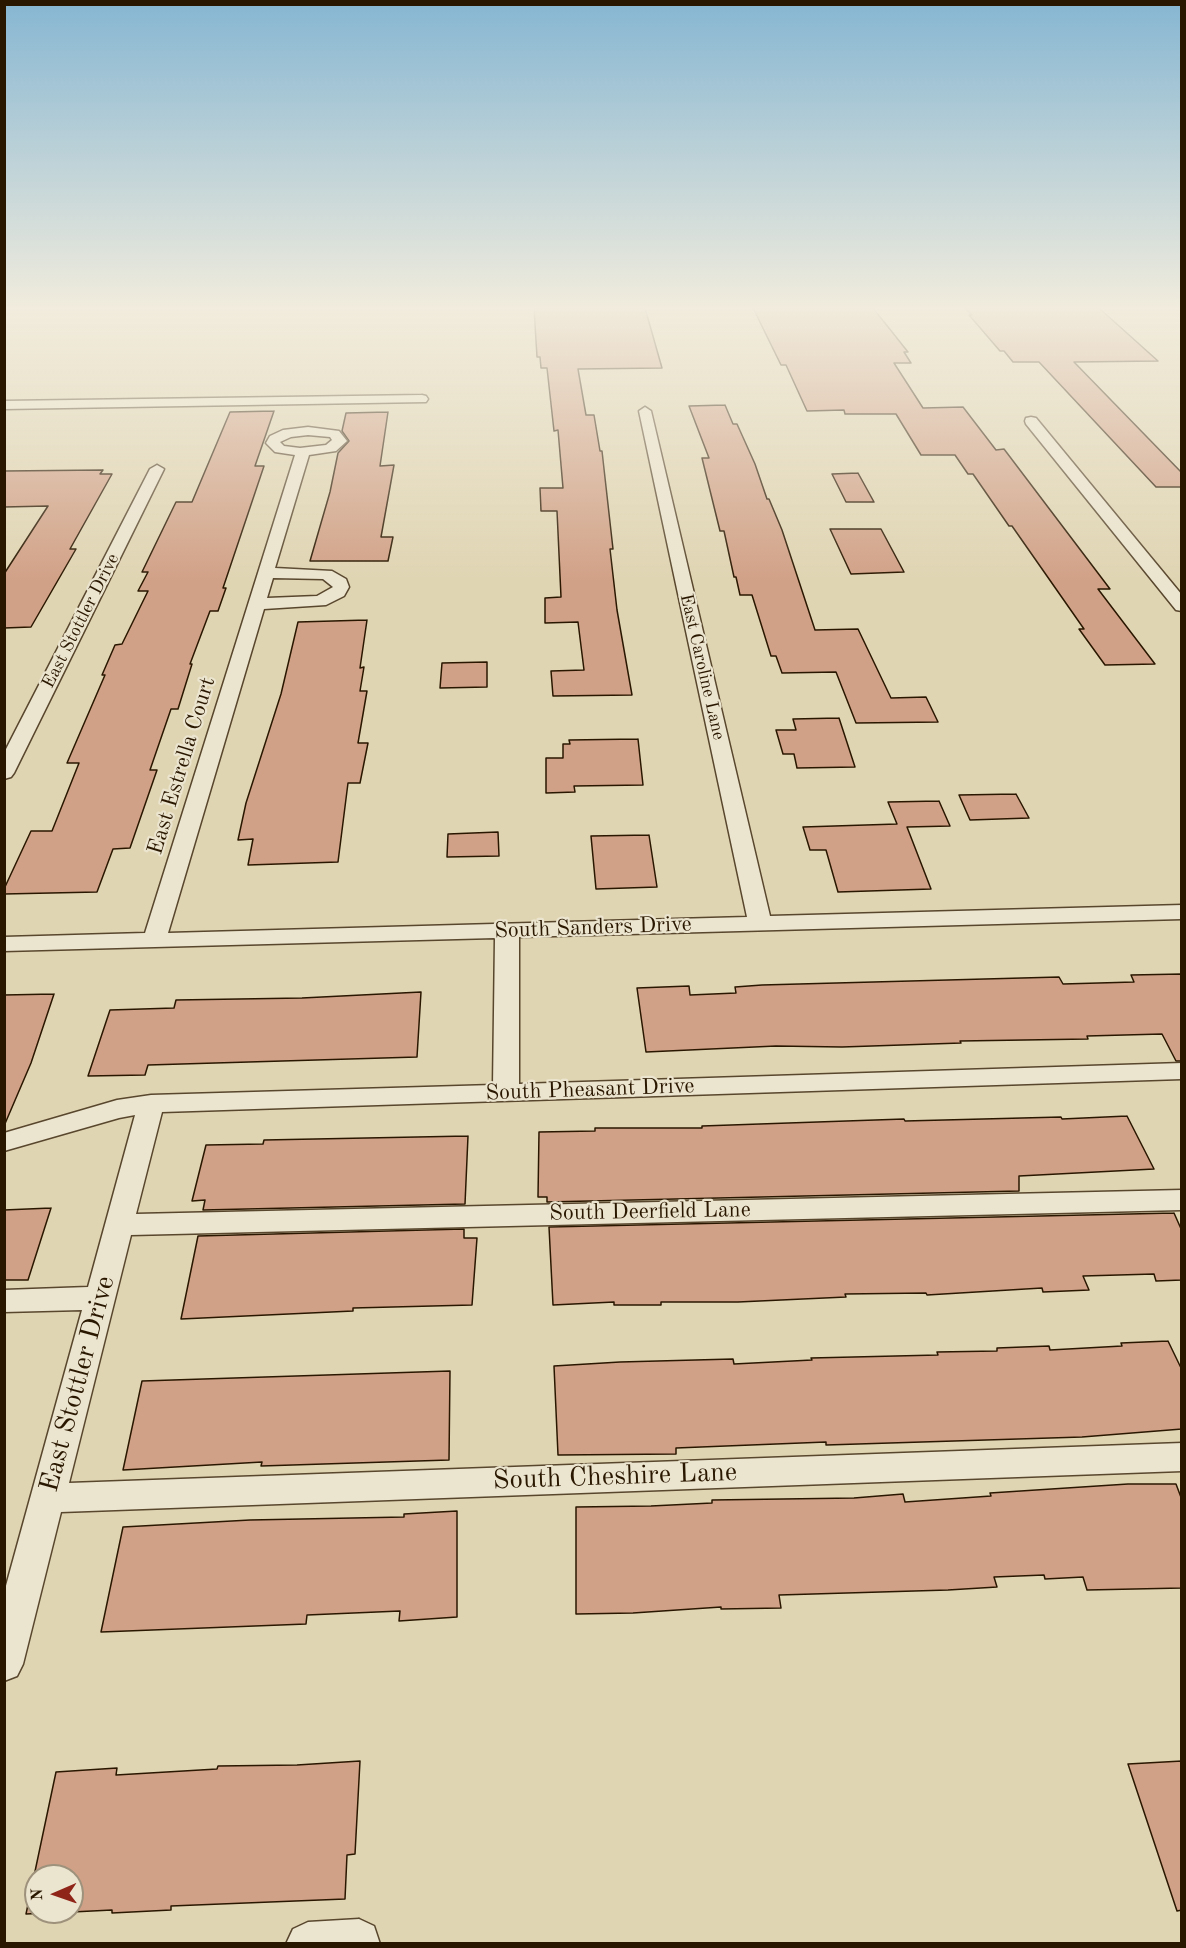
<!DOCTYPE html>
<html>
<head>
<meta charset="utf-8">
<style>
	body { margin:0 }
	#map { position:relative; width:1186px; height:1948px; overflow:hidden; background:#e0d5b3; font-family:"Old Standard TT",serif }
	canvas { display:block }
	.frame { position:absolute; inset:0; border:6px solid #2a1700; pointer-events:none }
	.north { position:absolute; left:24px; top:1864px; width:60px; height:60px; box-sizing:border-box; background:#ebe4ce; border:2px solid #9e927c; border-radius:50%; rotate:268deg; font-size:16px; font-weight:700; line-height:24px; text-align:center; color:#2a1700 }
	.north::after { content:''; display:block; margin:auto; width:21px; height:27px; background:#8f2418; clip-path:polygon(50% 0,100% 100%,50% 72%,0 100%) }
</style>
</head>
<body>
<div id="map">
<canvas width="1186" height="1948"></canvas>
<div class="frame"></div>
<div class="north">N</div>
</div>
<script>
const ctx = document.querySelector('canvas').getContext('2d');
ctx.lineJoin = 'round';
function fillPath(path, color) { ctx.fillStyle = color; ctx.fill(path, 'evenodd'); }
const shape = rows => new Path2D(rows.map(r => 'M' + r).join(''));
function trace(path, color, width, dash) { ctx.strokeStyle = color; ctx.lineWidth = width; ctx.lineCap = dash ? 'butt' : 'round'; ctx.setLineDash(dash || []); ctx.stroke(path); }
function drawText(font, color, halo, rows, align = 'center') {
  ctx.font = font + ' "Old Standard TT",serif'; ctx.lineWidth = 4.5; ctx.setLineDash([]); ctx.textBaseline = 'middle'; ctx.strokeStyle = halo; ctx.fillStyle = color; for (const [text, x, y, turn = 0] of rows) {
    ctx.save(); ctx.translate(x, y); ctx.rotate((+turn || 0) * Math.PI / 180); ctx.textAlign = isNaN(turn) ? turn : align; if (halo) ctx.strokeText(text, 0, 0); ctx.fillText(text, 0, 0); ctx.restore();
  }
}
const building = shape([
	[534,308,645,308,662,368,578,369,586,415,594,415,600,451,602,451,613,549,610,549,617,610,632,695,553,696,551,671,584,670,578,622,545,623,545,598,561,597,557,511,541,511,540,488,563,488,558,430,554,431,547,368,541,368,540,357,537,357,534,308],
	[753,308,873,308,908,352,904,352,911,363,894,363,923,408,963,407,996,450,1004,449,1110,589,1098,589,1155,664,1105,665,1079,629,1084,629,1012,526,1009,526,973,474,968,474,955,455,921,455,896,414,845,414,844,410,807,411,786,365,781,365,753,308],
	[965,308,1099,308,1158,361,1074,362,1182,473,1182,487,1156,487,1039,362,1013,362,1004,351,1000,351,969,315,972,315,965,308],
	[725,405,733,424,737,424,755,464,767,499,769,499,782,530,815,630,858,629,891,698,926,697,938,722,856,723,836,672,782,673,776,656,771,656,752,595,740,595,736,577,734,577,724,531,720,531,702,458,709,458,689,406,725,405],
	[274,411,255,466,264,466,223,588,226,588,218,611,210,611,190,664,192,664,178,709,171,709,150,770,157,770,130,848,113,849,97,892,4,894,4,889,31,831,52,831,79,763,67,763,105,675,102,675,115,645,122,644,148,591,138,591,148,572,142,572,176,502,192,502,230,412,274,411],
	[388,412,380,466,394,465,381,537,393,537,388,561,310,561,330,492,338,453,349,441,342,431,346,413,388,412],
	[103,470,100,474,112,474,70,549,76,549,31,627,4,628,4,574,48,506,4,507,4,471,103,470],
	[858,473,874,502,846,502,832,474,858,473],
	[830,529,881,529,904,572,851,574,830,529],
	[367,620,360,668,364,667,360,691,367,691,358,743,368,743,360,783,348,783,338,862,248,865,253,839,238,840,246,803,281,694,298,622,367,620],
	[487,662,487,687,440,688,442,663,487,662],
	[839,718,855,767,797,768,794,754,783,754,776,730,796,730,793,719,839,718],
	[638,739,643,785,574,786,575,792,546,793,546,758,563,758,563,744,570,744,569,740,638,739],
	[1016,794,1029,818,970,820,959,795,1016,794],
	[939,801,950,826,907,827,931,889,838,892,826,850,810,850,803,827,897,824,888,802,939,801],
	[498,832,499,856,447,857,448,834,498,832],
	[649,835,657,887,596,889,591,836,649,835],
	[1182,974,1182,1061,1176,1061,1162,1034,1087,1036,1088,1039,960,1041,961,1043,842,1047,776,1046,646,1052,637,988,689,986,690,995,736,993,735,987,762,985,1059,977,1063,984,1134,982,1131,975,1182,974],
	[421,992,417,1057,148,1065,145,1075,88,1076,110,1010,174,1008,176,1000,302,998,421,992],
	[54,994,31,1063,4,1126,4,995,54,994],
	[1127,1116,1154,1169,1019,1176,1019,1191,547,1202,547,1197,538,1197,539,1132,595,1131,595,1128,702,1128,702,1126,904,1119,905,1121,1061,1117,1062,1119,1127,1116],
	[468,1136,465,1204,203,1210,205,1200,192,1201,206,1145,263,1144,264,1140,468,1136],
	[51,1208,28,1280,4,1280,4,1210,51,1208],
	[1174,1213,1182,1231,1182,1280,1156,1281,1154,1274,1083,1276,1089,1290,1043,1292,1042,1288,927,1295,926,1293,845,1294,846,1297,738,1302,661,1302,661,1305,614,1305,614,1302,553,1305,549,1227,1174,1213],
	[464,1229,464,1238,477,1238,472,1305,353,1308,353,1311,181,1319,198,1236,464,1229],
	[1168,1341,1182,1370,1182,1429,1082,1437,826,1445,826,1442,676,1448,676,1454,558,1455,554,1366,620,1362,733,1359,734,1364,812,1360,811,1358,938,1355,937,1352,997,1351,997,1348,1049,1346,1050,1350,1122,1346,1121,1343,1168,1341],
	[450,1371,449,1460,261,1466,262,1462,123,1470,142,1381,450,1371],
	[1128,1484,1176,1484,1182,1500,1182,1588,1087,1590,1083,1577,1045,1579,1044,1575,994,1577,997,1587,948,1590,779,1595,781,1608,721,1609,721,1607,633,1613,576,1614,576,1507,651,1506,712,1503,712,1500,854,1498,903,1494,905,1502,991,1496,990,1493,1128,1484],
	[457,1511,457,1617,399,1621,400,1611,307,1615,306,1624,101,1632,123,1527,250,1520,404,1517,404,1514,457,1511],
	[360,1761,355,1854,347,1855,345,1899,171,1906,171,1910,112,1913,112,1910,72,1912,72,1876,36,1876,36,1912,67,1912,26,1914,56,1772,117,1768,116,1775,217,1769,218,1766,297,1765,360,1761],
	[1182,1761,1182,1910,1177,1911,1128,1764,1182,1761]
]);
fillPath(building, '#d1a187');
trace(building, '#2a1700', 1.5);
const minor = shape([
	[422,395,426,396,428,399,426,402,4,409,4,401,422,395],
	[645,407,651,411,770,916,1182,905,1182,919,519,937,519,1084,1182,1063,1182,1079,162,1112,136,1214,1182,1190,1182,1210,131,1235,69,1483,1182,1443,1182,1471,61,1512,23,1664,17,1676,4,1681,4,1593,82,1310,4,1312,4,1290,88,1287,135,1115,119,1118,4,1151,4,1133,117,1100,151,1095,493,1085,495,938,4,951,4,937,145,933,295,455,275,452,266,443,270,436,283,430,308,427,339,431,347,441,336,451,309,455,275,568,332,571,346,579,349,587,344,596,326,605,264,609,168,933,747,917,639,411,645,407],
	[308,435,330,437,332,440,326,445,300,448,284,446,280,442,291,437,308,435],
	[273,578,323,579,333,587,317,596,267,598,273,578],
	[1031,417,1036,418,1182,595,1182,611,1176,610,1026,424,1025,421,1026,418,1031,417],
	[157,465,164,469,14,773,11,777,4,779,4,753,150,469,157,465],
	[359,1919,374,1926,380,1944,286,1944,293,1929,308,1922,359,1919]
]);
trace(minor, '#58462d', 3);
fillPath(minor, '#ebe4ce');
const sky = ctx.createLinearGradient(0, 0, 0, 581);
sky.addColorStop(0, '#86b6d2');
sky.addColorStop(0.53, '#f1ecdd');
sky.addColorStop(1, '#f1ecdd00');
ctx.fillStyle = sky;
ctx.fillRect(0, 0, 1186, 581);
drawText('18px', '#2a1700', '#ebe4ce', [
	["East Stottler Drive",81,621,-63],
	["East Caroline Lane",702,667,77]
]);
drawText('22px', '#2a1700', '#ebe4ce', [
	["East Estrella Court",182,766,-73],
	["South Sanders Drive",593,928,-2],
	["South Pheasant Drive",590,1090,-2],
	["South Deerfield Lane",650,1212,-1]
]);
drawText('27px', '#2a1700', '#ebe4ce', [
	["East Stottler Drive",78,1384,-75],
	["South Cheshire Lane",615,1477,-2]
]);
</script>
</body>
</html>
